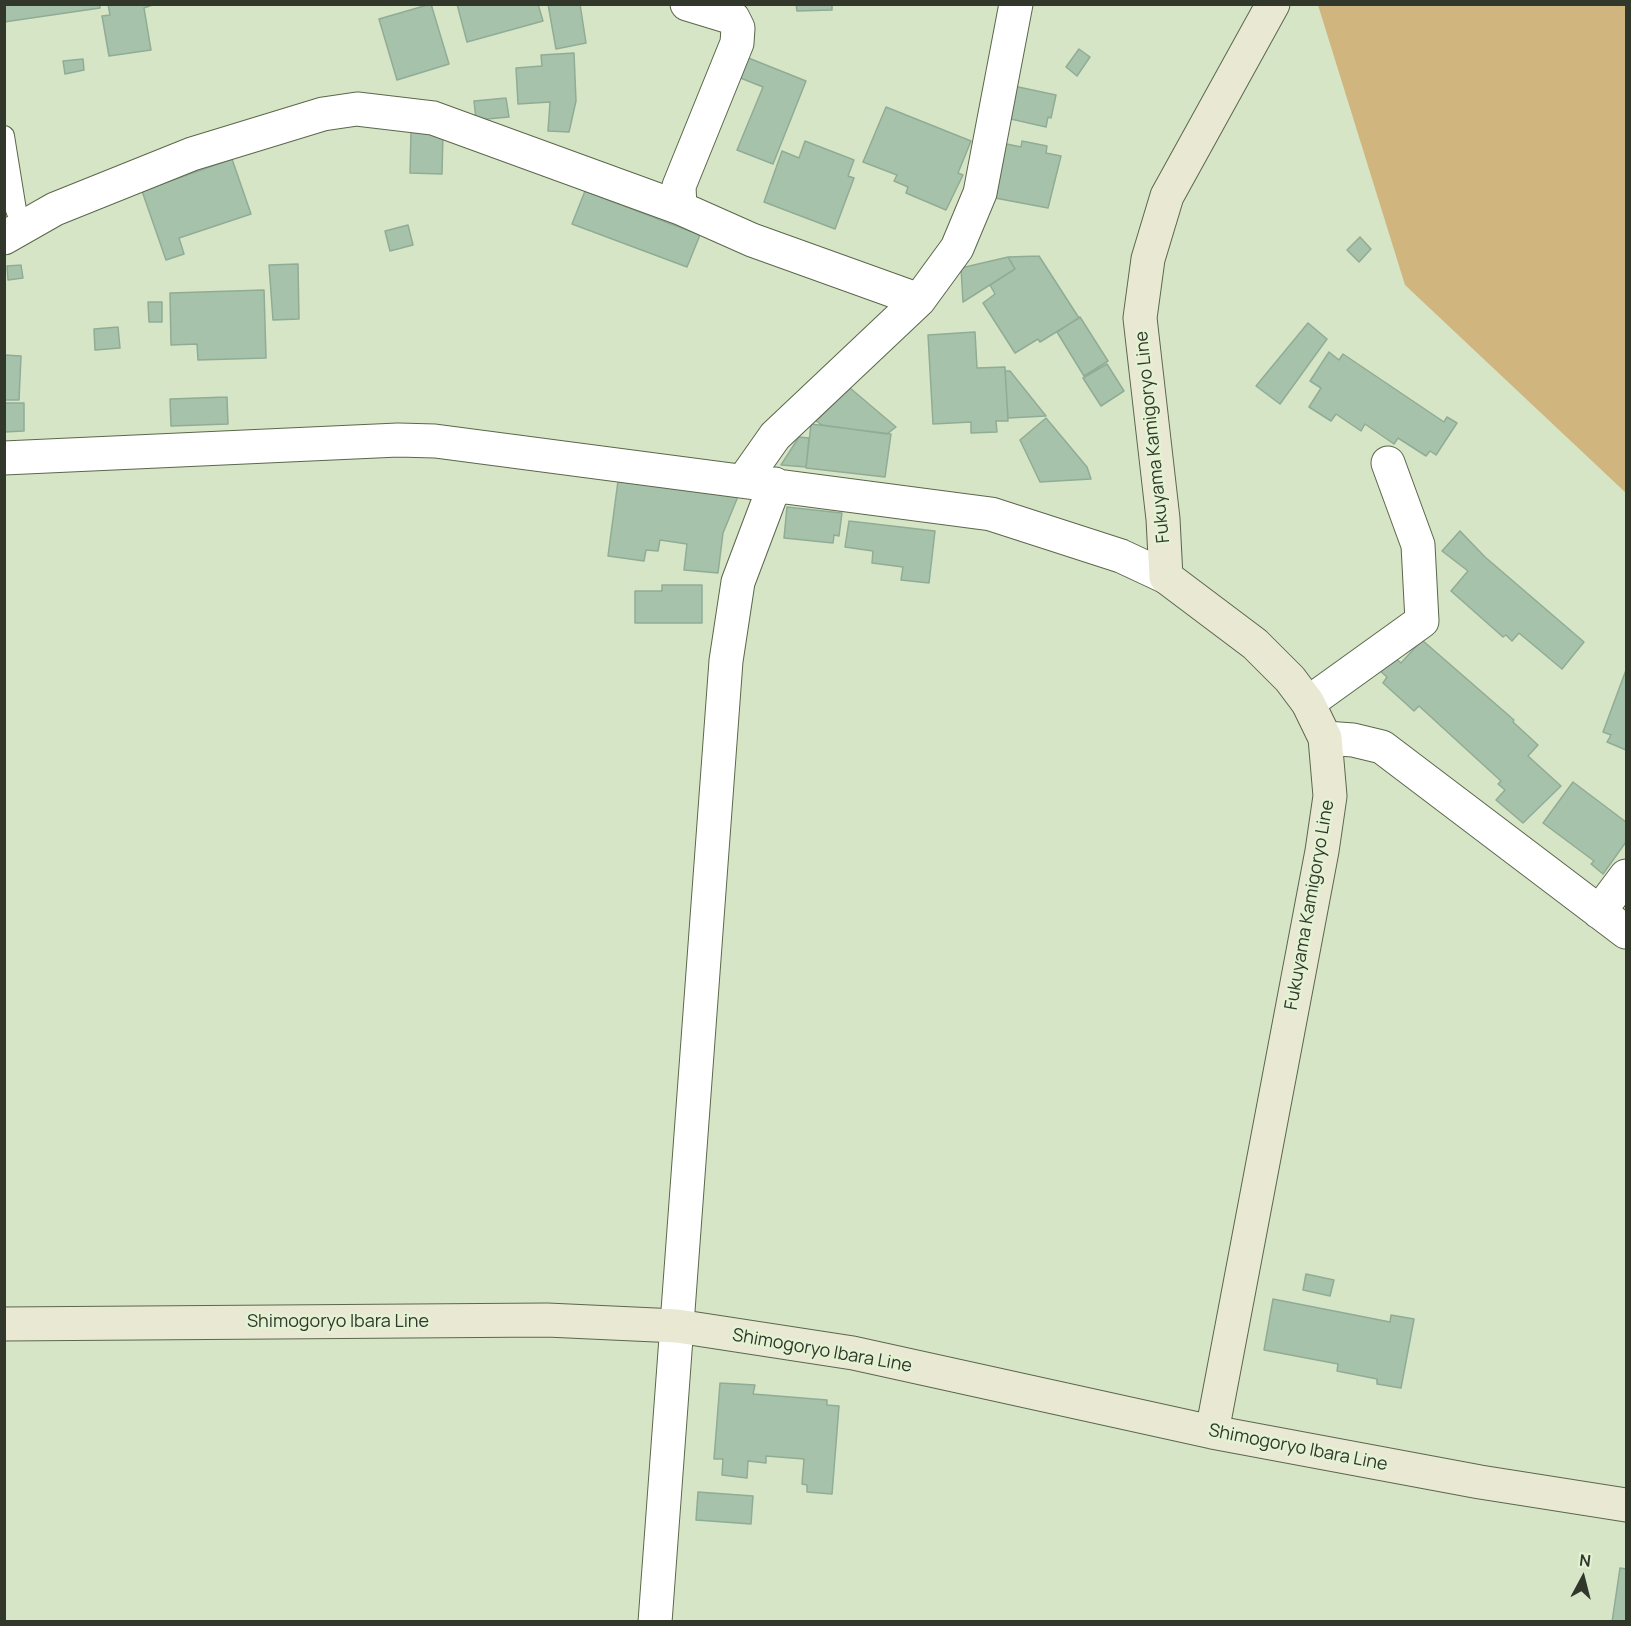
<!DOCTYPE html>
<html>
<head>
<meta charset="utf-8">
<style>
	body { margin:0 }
	#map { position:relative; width:1631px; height:1626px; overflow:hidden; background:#d6e5c6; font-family:Manrope,sans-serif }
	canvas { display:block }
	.frame { position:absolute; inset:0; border:6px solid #31372b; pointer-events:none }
	.north { position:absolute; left:1553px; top:1548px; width:60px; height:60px; -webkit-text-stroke:4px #e3f2d2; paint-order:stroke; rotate:7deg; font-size:16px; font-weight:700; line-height:24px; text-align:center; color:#31372b }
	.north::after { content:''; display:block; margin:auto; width:21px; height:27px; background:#31372b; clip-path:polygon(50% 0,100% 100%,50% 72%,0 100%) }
</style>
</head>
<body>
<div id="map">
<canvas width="1631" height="1626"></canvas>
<div class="frame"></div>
<div class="north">N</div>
</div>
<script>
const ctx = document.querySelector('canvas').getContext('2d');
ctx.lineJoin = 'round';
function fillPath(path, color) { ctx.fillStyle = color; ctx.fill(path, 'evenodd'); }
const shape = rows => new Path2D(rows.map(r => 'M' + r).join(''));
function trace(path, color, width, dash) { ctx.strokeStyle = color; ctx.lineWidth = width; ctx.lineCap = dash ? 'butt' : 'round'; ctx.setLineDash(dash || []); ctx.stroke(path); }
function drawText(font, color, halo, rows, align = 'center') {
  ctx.font = font + ' Manrope,sans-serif'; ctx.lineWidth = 5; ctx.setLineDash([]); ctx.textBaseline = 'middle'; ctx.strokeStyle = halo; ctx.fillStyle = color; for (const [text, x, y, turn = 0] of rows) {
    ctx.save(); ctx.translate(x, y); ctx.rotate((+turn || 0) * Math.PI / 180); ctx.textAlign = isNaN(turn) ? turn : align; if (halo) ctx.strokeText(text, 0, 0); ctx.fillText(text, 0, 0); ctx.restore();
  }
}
fillPath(shape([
	[1318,5,1626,5,1626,493,1405,285]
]), '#d1b57f');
const building = shape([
	[4,4,100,4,100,8,4,22,4,4],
	[108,4,155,4,144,8,151,50,109,56,102,16,110,15,108,4],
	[431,4,449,64,397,80,379,19,431,4],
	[457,4,538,4,543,21,467,42,457,4],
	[548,4,580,4,586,43,556,49,548,4],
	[796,4,832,4,832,10,797,11,796,4],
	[1079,49,1090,57,1077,76,1066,67,1079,49],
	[574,53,576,101,569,132,548,131,550,102,518,104,516,68,542,66,541,55,574,53],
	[741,55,806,81,773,164,737,150,763,87,733,75,741,55],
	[83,59,84,70,65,74,63,61,83,59],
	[1009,85,1056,95,1051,118,1048,117,1046,127,1002,117,1009,85],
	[506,98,509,117,476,120,474,101,506,98],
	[886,107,971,141,958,173,963,175,946,210,906,193,908,187,894,181,897,175,863,162,886,107],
	[411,132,443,133,442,174,410,173,411,132],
	[805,141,854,160,848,176,854,178,835,229,764,202,782,151,799,158,805,141],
	[1022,141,1047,146,1046,153,1061,156,1048,208,995,198,1002,143,1021,147,1022,141],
	[232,159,251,214,179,238,184,254,166,260,142,191,232,159],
	[585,191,700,235,687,267,572,224,585,191],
	[408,225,413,245,390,251,385,231,408,225],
	[1360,237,1371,249,1359,262,1347,250,1360,237],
	[1039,256,1079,318,1040,342,1038,339,1015,353,983,303,995,294,990,285,1015,269,1008,257,1039,256],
	[1008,257,1015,269,963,302,961,268,1008,257],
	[298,264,299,319,273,320,269,265,298,264],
	[21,265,23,278,8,280,7,266,21,265],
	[264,290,266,358,198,360,197,344,171,345,170,293,264,290],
	[148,302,162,302,162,322,149,322,148,302],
	[1080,317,1108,361,1084,376,1057,332,1080,317],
	[1308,323,1327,339,1280,404,1256,386,1308,323],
	[118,327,120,348,95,350,94,329,118,327],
	[975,332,977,368,1005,367,1008,421,996,421,997,432,971,433,971,422,933,424,928,335,975,332],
	[1329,352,1339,360,1343,354,1444,422,1447,417,1457,423,1436,455,1430,451,1426,456,1398,438,1394,444,1365,424,1361,431,1336,414,1331,421,1309,407,1321,388,1310,381,1329,352],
	[4,355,21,356,19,400,4,400,4,355],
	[1107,364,1124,391,1101,406,1083,378,1107,364],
	[1005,371,1010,371,1046,416,1008,418,1005,371],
	[850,388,896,427,887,434,822,425,816,421,850,388],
	[227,397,228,424,171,426,170,399,227,397],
	[4,403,24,403,24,431,4,432,4,403],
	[1046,418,1087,467,1091,479,1040,482,1020,440,1046,418],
	[811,424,891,434,885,477,806,468,811,424],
	[799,437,809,438,806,467,781,465,799,437],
	[618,481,739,494,723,533,718,573,684,570,687,544,660,540,658,551,646,550,644,561,608,556,618,481],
	[787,507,842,513,839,536,834,535,833,543,784,538,787,507],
	[849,521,935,531,929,583,901,580,903,567,872,563,873,551,845,547,849,521],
	[1460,531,1485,557,1584,642,1562,669,1519,633,1512,641,1506,635,1503,637,1451,591,1468,571,1442,551,1460,531],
	[662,585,702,585,702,623,635,623,635,591,662,591,662,585],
	[1422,640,1514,720,1513,722,1538,745,1528,756,1561,786,1523,823,1496,800,1505,790,1498,784,1501,781,1419,706,1414,711,1383,683,1387,677,1378,669,1392,655,1401,663,1422,640],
	[1626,670,1626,750,1607,742,1611,735,1603,732,1626,670],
	[1573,782,1626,822,1626,842,1603,874,1591,864,1594,861,1543,823,1573,782],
	[1306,1274,1334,1280,1330,1296,1303,1290,1306,1274],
	[1273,1299,1390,1322,1391,1315,1414,1319,1401,1388,1377,1384,1377,1379,1337,1371,1338,1364,1264,1350,1273,1299],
	[720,1383,755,1385,753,1394,827,1400,827,1405,839,1406,832,1494,807,1492,807,1485,802,1484,804,1459,766,1456,766,1463,748,1461,747,1478,722,1475,723,1459,714,1459,720,1383],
	[698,1492,753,1496,751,1524,696,1520,698,1492],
	[1620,1568,1626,1569,1626,1622,1612,1622,1620,1568]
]);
fillPath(building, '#a6c2ab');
trace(building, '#90ac95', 1.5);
const lane = shape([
	[4,136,16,210,24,227]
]);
const street = shape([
	[680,208,679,186,737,43,738,28,733,18,687,4],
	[4,238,55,209,192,154,323,114,357,109,433,118,680,208,752,240,919,300],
	[4,458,398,440,435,441,991,514,1121,556,1166,577],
	[744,480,775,436,919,300,957,248,980,193,1016,4],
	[1308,703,1422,621,1418,545,1388,463],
	[1325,738,1353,740,1382,747,1626,932],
	[1599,912,1626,876],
	[655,1622,726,661,738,582,775,484]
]);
const secondary = shape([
	[4,1324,547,1320,677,1326,853,1353,1212,1432,1480,1482,1626,1505],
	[1212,1432,1322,851,1330,796,1325,738,1308,703,1290,679,1255,644,1166,577,1163,519,1140,318,1148,259,1167,196,1273,4]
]);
trace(lane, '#5a674b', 22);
trace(street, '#5a674b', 35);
trace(secondary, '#5a674b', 35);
trace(lane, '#fff', 20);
trace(street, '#fff', 33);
trace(secondary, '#e9e8d3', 33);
drawText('18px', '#31372b', '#e3f2d2', [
	["Fukuyama Kamigoryo Line",1153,437,-96],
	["Fukuyama Kamigoryo Line",1310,905,-80],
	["Shimogoryo Ibara Line",338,1322],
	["Shimogoryo Ibara Line",822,1351,10],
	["Shimogoryo Ibara Line",1298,1448,11]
]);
</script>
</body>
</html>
